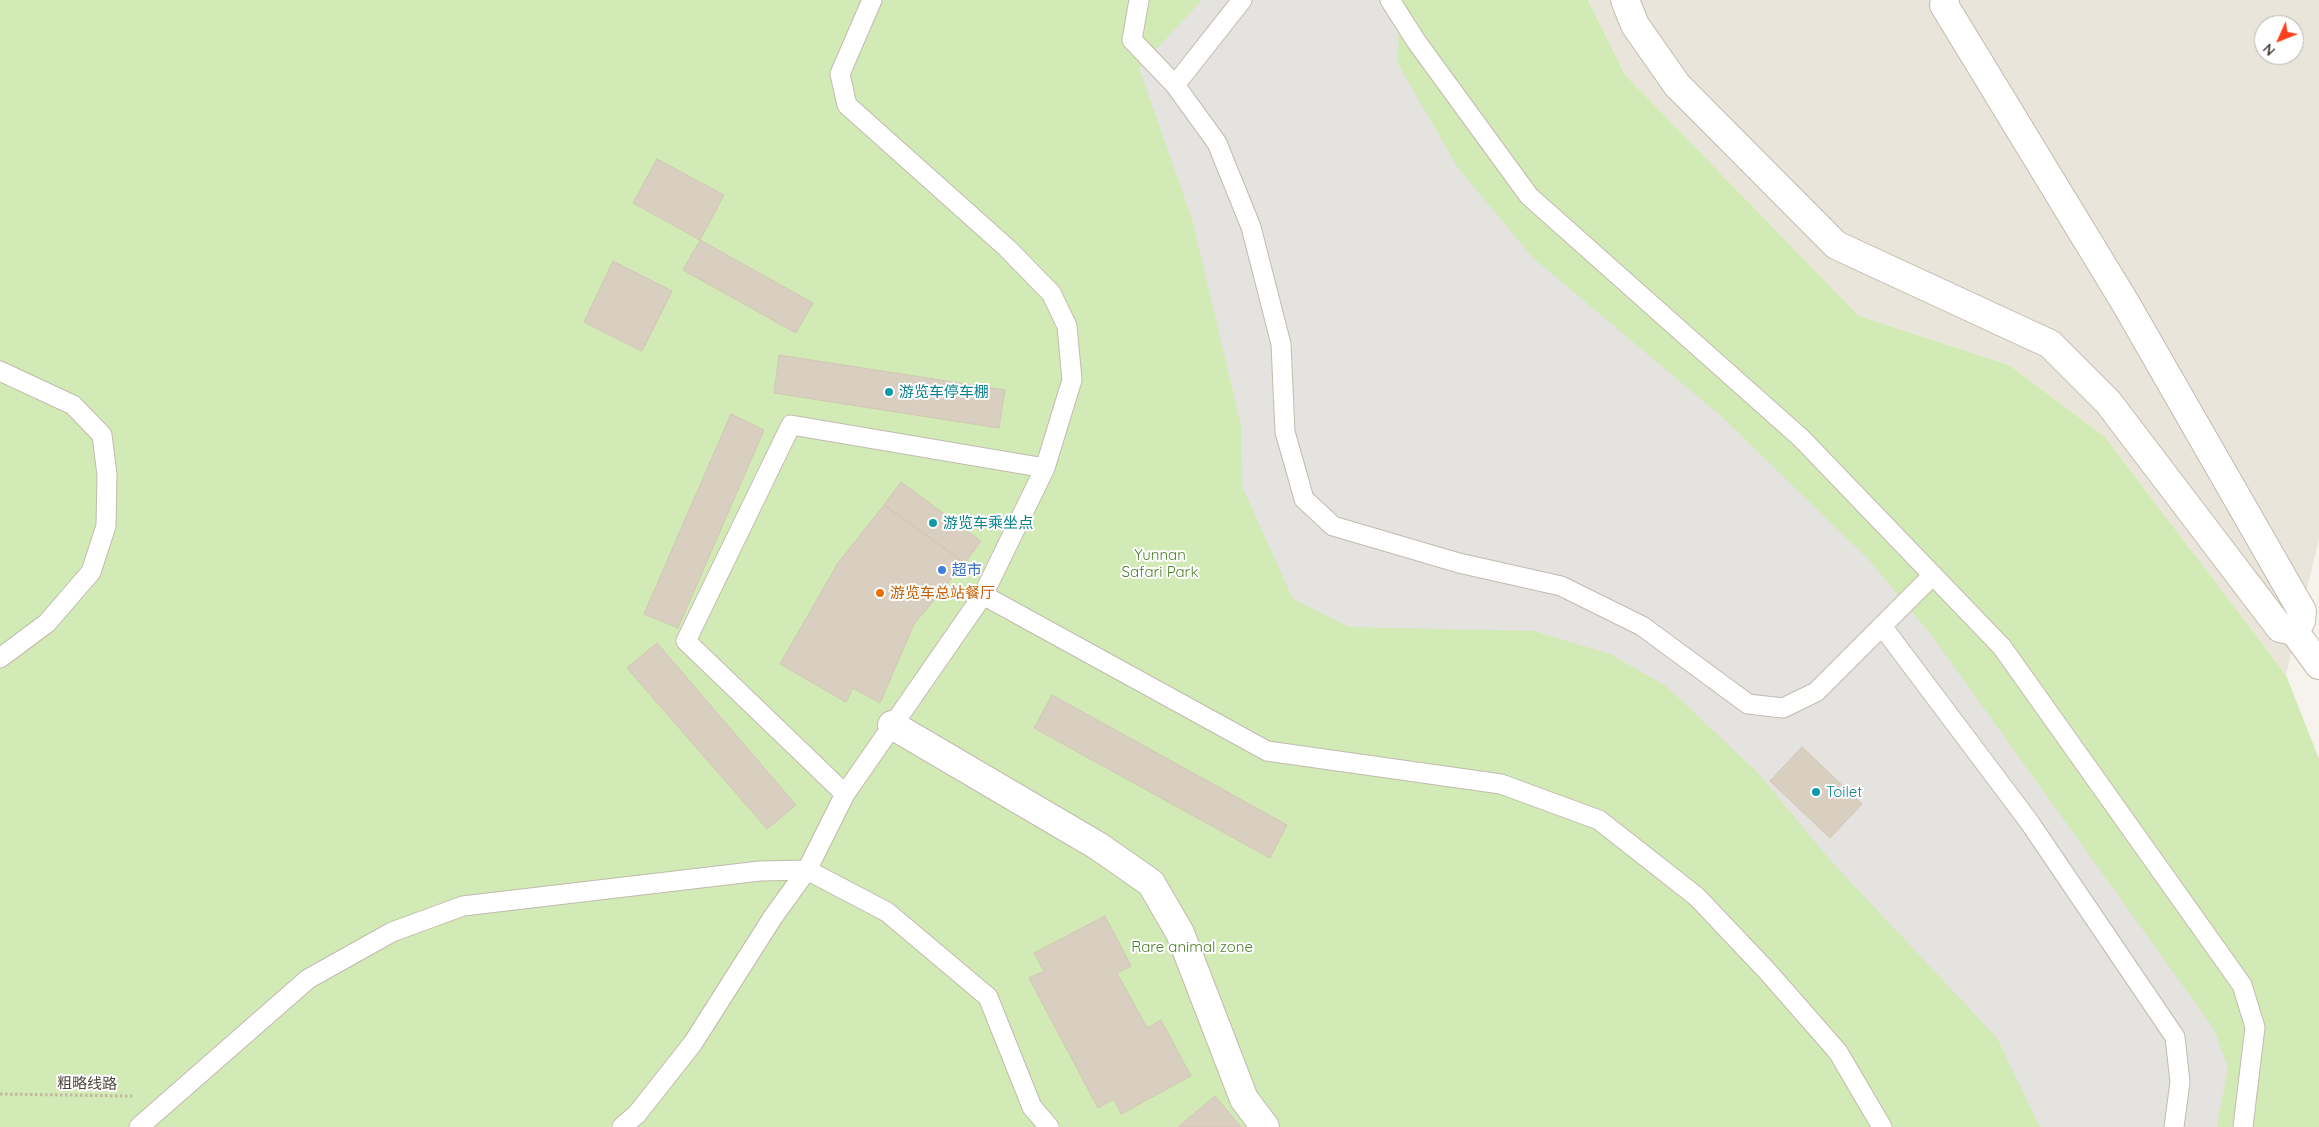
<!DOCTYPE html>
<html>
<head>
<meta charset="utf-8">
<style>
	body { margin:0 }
	#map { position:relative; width:2319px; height:1127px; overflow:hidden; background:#f6f3ec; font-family:Quicksand,sans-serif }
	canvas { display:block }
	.north { position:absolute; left:2254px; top:15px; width:50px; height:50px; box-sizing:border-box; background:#fff; border:1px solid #b7b4b0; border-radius:50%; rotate:226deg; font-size:14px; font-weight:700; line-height:20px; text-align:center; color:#4b4439 }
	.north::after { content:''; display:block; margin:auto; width:18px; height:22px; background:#fc3f1d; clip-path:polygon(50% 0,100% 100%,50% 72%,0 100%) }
</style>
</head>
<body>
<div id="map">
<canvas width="2319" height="1127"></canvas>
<div class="north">N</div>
</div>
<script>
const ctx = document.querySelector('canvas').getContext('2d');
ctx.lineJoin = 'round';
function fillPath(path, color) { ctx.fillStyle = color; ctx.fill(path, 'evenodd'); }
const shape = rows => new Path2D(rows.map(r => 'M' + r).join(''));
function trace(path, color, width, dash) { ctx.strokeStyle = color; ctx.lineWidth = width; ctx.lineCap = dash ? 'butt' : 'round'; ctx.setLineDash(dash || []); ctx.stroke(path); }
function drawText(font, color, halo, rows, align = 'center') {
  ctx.font = font + ' Quicksand,"Noto Sans SC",sans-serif'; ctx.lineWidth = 4; ctx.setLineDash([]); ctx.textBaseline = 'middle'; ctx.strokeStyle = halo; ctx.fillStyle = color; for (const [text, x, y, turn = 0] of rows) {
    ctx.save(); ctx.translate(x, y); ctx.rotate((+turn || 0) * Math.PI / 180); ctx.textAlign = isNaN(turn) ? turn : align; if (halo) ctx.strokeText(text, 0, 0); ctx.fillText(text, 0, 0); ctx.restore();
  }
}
fillPath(shape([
	[1588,0,2319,0,2319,539,2286,675,2105,437,2009,365,1859,316,1625,75],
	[2264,25,2294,25,2294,55,2264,55]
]), '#eae5da');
fillPath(shape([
	[0,0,1588,0,1625,75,1859,316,2009,365,2105,437,2286,675,2319,759,2319,1127,0,1127]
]), '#d2eab5');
fillPath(shape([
	[1202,0,1399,0,1398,64,1458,168,1533,258,1721,416,1868,559,1932,636,2214,1029,2228,1068,2217,1127,2040,1127,1997,1038,1830,860,1757,772,1666,686,1610,654,1534,631,1349,627,1293,599,1242,486,1241,425,1192,219,1139,68]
]), '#e5e3e0');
const building = shape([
	[657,159,724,195,700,240,633,203,657,159],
	[700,240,813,303,796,333,683,270,700,240],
	[613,261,672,291,642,351,584,322,613,261],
	[779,355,1005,390,999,428,774,393,779,355],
	[731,414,764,430,678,628,644,614,731,414],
	[901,482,981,541,965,563,884,505,901,482],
	[884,505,965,563,914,624,880,703,853,688,846,702,780,664,838,563,884,505],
	[657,643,796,805,767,829,627,668,657,643],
	[1052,695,1287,825,1270,858,1034,728,1052,695],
	[1802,747,1862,804,1830,838,1770,781,1802,747],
	[1105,916,1131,966,1117,973,1147,1028,1161,1020,1191,1076,1121,1114,1114,1099,1098,1108,1029,978,1044,971,1034,953,1105,916],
	[1215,1096,1241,1127,1178,1127,1215,1096]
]);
fillPath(building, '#d8cfc1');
trace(building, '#d3c7b4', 1);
const lane = shape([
	[1139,0,1132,40,1175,85,1217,143,1251,227,1281,344,1285,432,1297,474,1304,499,1333,526,1459,563,1561,586,1642,626,1748,704,1783,708,1816,692,1933,575],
	[1390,0,1416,41,1529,196,1801,438,2002,647,2242,985,2255,1027,2243,1127],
	[1175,85,1242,0],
	[0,371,73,405,102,435,107,475,106,526,91,572,47,623,0,658],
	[983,595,1267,751,1501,784,1599,820,1697,897,1768,972,1838,1052,1882,1127],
	[1882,626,2030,823,2175,1037,2180,1082,2174,1127],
	[845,794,686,641,791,425,1045,468],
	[139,1127,308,979,392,932,463,906,760,871,807,870,887,912,988,997,1032,1107,1049,1127],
	[622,1127,637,1114,693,1043,773,917,807,870,845,794,983,595,1045,468,1072,380,1067,326,1051,293,1007,248,847,105,840,74,872,0]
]);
const street = shape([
	[1625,0,1635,25,1677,85,1836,245,2050,344,2108,402,2280,628,2294,631,2319,665],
	[1945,0,1944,5,2126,304,2302,611,2301,621,2294,631],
	[892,725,1098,846,1151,883,1180,933,1244,1099,1265,1127]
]);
trace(lane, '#c2bbae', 21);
trace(street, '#c2bbae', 30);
trace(shape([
	[0,1094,132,1096]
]), '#c4b79f', 3, [2.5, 2.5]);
trace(lane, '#fff', 19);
trace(street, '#fff', 28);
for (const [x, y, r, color] of [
	[889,392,5,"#0f9aa8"],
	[933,523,5,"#0f9aa8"],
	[942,570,5,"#3f7fe0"],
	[880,593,5,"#e8710a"],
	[1816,792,5,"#0f9aa8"]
]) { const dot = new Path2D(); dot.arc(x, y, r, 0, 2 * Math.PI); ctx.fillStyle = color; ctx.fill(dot); trace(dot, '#fff', 2); }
drawText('15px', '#0d838f', '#fff', [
	["游览车停车棚",899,392],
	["游览车乘坐点",943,523],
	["Toilet",1826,792]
], 'left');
drawText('15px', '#4a7f2a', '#fff', [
	["Yunnan",1160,555],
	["Safari Park",1160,572],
	["Rare animal zone",1192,947]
]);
drawText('15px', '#366cbe', '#fff', [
	["超市",952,570]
], 'left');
drawText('15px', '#c56008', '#fff', [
	["游览车总站餐厅",890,593]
], 'left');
drawText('15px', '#4b4439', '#fff', [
	["粗略线路",87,1084,1]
]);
</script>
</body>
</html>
